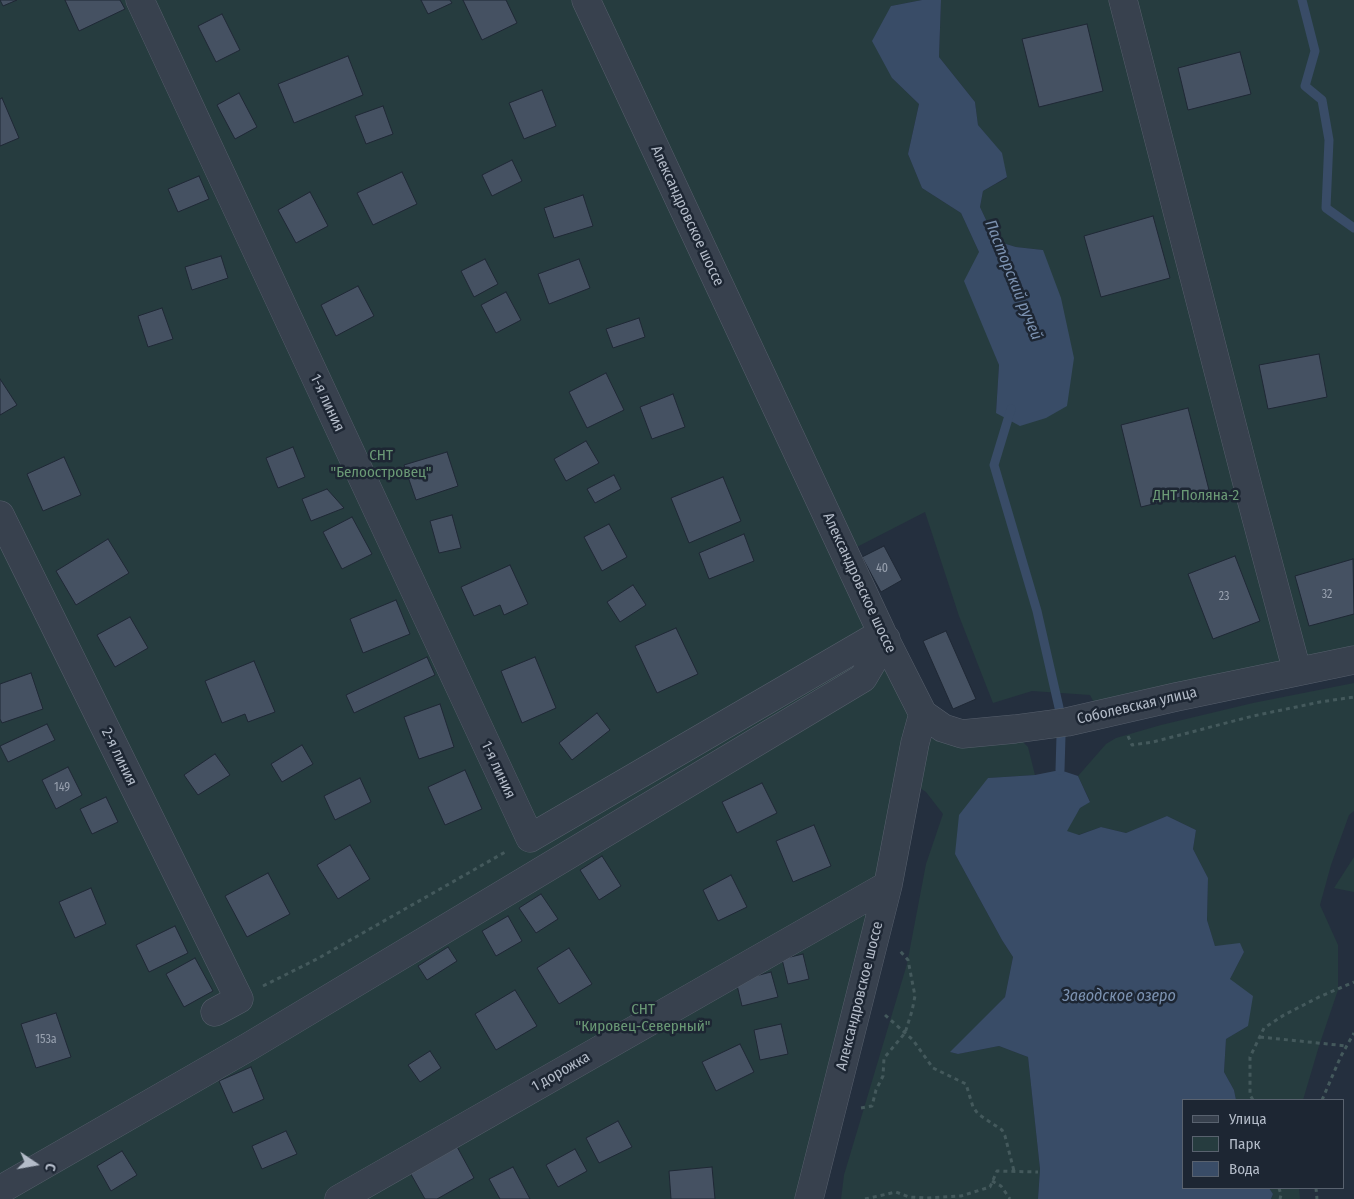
<!DOCTYPE html>
<html>
<head>
<meta charset="utf-8">
<style>
	body { margin:0 }
	#map { position:relative; width:1354px; height:1199px; overflow:hidden; background:#242f3e; font-family:"Fira Sans Condensed",sans-serif }
	canvas { display:block }
	.legend { position:absolute; left:1182px; top:1099px; width:162px; height:90px; box-sizing:border-box; background:#1d2633; border:1px solid #59626f; margin:0; padding:6px 9px; list-style:none; font-size:15px; color:#b4bcc9 }
	.legend li { display:flex; align-items:center; gap:10px; height:25px }
	.legend b { width:25px; border:1px solid #59626f }
	.north { position:absolute; left:10px; top:1139px; width:50px; height:50px; -webkit-text-stroke:4px #1d2633; paint-order:stroke; rotate:102deg; font-size:14px; font-weight:700; line-height:20px; text-align:center; color:#b4bcc9 }
	.north::after { content:''; display:block; margin:auto; width:18px; height:22px; background:#b4bcc9; clip-path:polygon(50% 0,100% 100%,50% 72%,0 100%) }
</style>
</head>
<body>
<div id="map">
<canvas width="1354" height="1199"></canvas>
<ul class="legend">
<li><b style="height:6px;background:#38414e"></b>Улица</li>
<li><b style="height:14px;background:#263c3f"></b>Парк</li>
<li><b style="height:14px;background:#394c67"></b>Вода</li>
</ul>
<div class="north">С</div>
</div>
<script>
const ctx = document.querySelector('canvas').getContext('2d');
ctx.lineJoin = 'round';
function fillPath(path, color) { ctx.fillStyle = color; ctx.fill(path, 'evenodd'); }
const shape = rows => new Path2D(rows.map(r => 'M' + r).join(''));
function trace(path, color, width, dash) { ctx.strokeStyle = color; ctx.lineWidth = width; ctx.lineCap = dash ? 'butt' : 'round'; ctx.setLineDash(dash || []); ctx.stroke(path); }
function drawText(font, color, halo, rows, align = 'center') {
  ctx.font = font + ' "Fira Sans Condensed",sans-serif'; ctx.lineWidth = 5; ctx.setLineDash([]); ctx.textBaseline = 'middle'; ctx.strokeStyle = halo; ctx.fillStyle = color; for (const [text, x, y, turn = 0] of rows) {
    ctx.save(); ctx.translate(x, y); ctx.rotate((+turn || 0) * Math.PI / 180); ctx.textAlign = isNaN(turn) ? turn : align; if (halo) ctx.strokeText(text, 0, 0); ctx.fillText(text, 0, 0); ctx.restore();
  }
}
fillPath(shape([
	[0,0,922,0,891,6,892,78,919,104,908,154,922,188,961,213,979,252,990,342,999,365,996,413,1043,250,1016,247,996,241,980,207,983,191,1007,178,1001,153,978,125,975,102,939,57,941,0,1354,0,1354,660,1100,714,1090,695,1032,691,993,703,959,616,925,512,851,550,917,713,809,1199,0,1199],
	[1354,683,1354,811,1349,815,1331,865,1320,905,1338,945,1338,990,1319,1046,1303,1100,1236,1100,1234,1090,1224,1072,1226,1039,1248,1026,1230,979,1244,952,1240,944,1215,946,1207,920,1208,878,1193,849,1196,830,1167,816,1126,833,1101,827,1078,835,1066,831,1080,808,1090,801,1078,776,1106,744,1116,738,1161,725,1253,703],
	[919,738,1023,742,1028,747,1035,775,988,778,955,854,1002,940,1013,957,1005,997,951,1052,958,1054,999,1046,1028,1057,1040,1169,1038,1199,841,1199,844,1175,907,964,926,864,943,814,926,792,911,782],
	[1354,857,1354,892,1334,888],
	[1269,1188,1299,1188,1300,1199,1271,1199,1273,1194]
]), '#263c3f');
fillPath(shape([
	[922,0,941,0,939,57,975,102,978,125,1002,153,1007,177,983,191,980,207,996,241,1016,247,1043,250,1061,298,1074,358,1067,406,1046,418,1020,426,996,413,999,365,964,281,979,252,961,213,922,188,908,154,919,104,892,78,872,41,891,6],
	[1060,770,1078,776,1090,802,1080,808,1067,831,1079,835,1101,827,1126,833,1167,816,1196,830,1193,849,1208,878,1207,920,1215,946,1240,943,1244,952,1230,979,1253,996,1248,1026,1226,1039,1224,1072,1234,1090,1236,1100,1183,1100,1183,1188,1269,1188,1273,1194,1271,1199,1038,1199,1040,1169,1028,1057,999,1046,958,1054,950,1052,1005,997,1013,957,1002,940,955,854,959,815,988,778,1035,775]
]), '#394c67');
trace(shape([
	[1302,0,1315,51,1305,86,1322,100,1329,140,1326,208,1354,228],
	[1011,409,994,465,1037,611,1060,712],
	[1060,770,1061,736]
]), '#394c67', 9);
const building = shape([
	[0,0,17,0,3,6,0,0],
	[65,0,120,0,125,9,79,31,65,0],
	[421,0,450,0,452,3,428,14,421,0],
	[463,0,506,0,517,23,482,40,463,0],
	[222,14,240,50,216,62,198,26,222,14],
	[1087,24,1103,91,1039,107,1022,39,1087,24],
	[1240,52,1251,94,1188,110,1178,68,1240,52],
	[348,56,363,95,294,123,278,84,348,56],
	[542,90,556,126,524,139,509,103,542,90],
	[239,93,257,127,235,139,217,105,239,93],
	[2,98,19,138,0,146,0,99,2,98],
	[383,106,393,134,366,144,355,116,383,106],
	[512,160,522,181,492,196,482,175,512,160],
	[402,172,417,204,373,225,357,193,402,172],
	[199,176,209,199,178,212,168,189,199,176],
	[310,192,328,226,296,243,278,210,310,192],
	[583,195,593,226,554,238,544,208,583,195],
	[1153,216,1170,278,1101,297,1084,236,1153,216],
	[221,256,228,278,192,290,185,267,221,256],
	[485,259,498,284,474,297,461,271,485,259],
	[579,259,590,288,549,304,538,274,579,259],
	[358,286,374,316,336,336,321,305,358,286],
	[506,292,521,320,496,333,481,305,506,292],
	[162,308,173,339,148,347,138,316,162,308],
	[639,318,645,337,613,348,606,329,639,318],
	[1319,354,1327,397,1268,409,1259,365,1319,354],
	[606,373,624,410,587,428,569,392,606,373],
	[0,379,17,405,0,415,0,379],
	[673,394,685,427,652,439,640,407,673,394],
	[1188,408,1209,490,1141,507,1121,425,1188,408],
	[586,441,599,463,566,481,554,459,586,441],
	[293,447,305,477,278,488,266,458,293,447],
	[447,452,458,486,416,500,404,465,447,452],
	[64,457,81,495,43,511,27,474,64,457],
	[614,475,621,489,595,503,587,489,614,475],
	[723,477,741,521,689,543,671,498,723,477],
	[327,489,344,508,311,521,302,499,327,489],
	[452,515,461,548,439,553,430,521,452,515],
	[352,517,372,554,342,569,323,532,352,517],
	[609,524,627,557,602,571,584,537,609,524],
	[744,534,754,561,709,579,699,553,744,534],
	[108,539,129,573,76,605,56,571,108,539],
	[884,546,902,580,881,592,862,557,884,546],
	[1235,556,1260,621,1213,639,1188,574,1235,556],
	[1353,559,1354,614,1309,626,1295,576,1353,559],
	[510,565,528,604,504,615,500,605,474,616,461,587,510,565],
	[633,585,646,605,620,622,607,602,633,585],
	[396,600,410,634,363,653,350,619,396,600],
	[130,617,148,648,115,667,97,635,130,617],
	[676,628,698,674,657,693,635,646,676,628],
	[946,631,976,699,953,709,923,641,946,631],
	[427,657,435,675,354,713,346,695,427,657],
	[535,657,556,708,522,723,501,671,535,657],
	[254,661,275,712,248,722,245,714,222,723,205,681,254,661],
	[31,673,43,709,2,723,0,719,0,684,31,673],
	[440,704,454,747,419,759,404,717,440,704],
	[597,713,610,730,572,760,559,743,597,713],
	[47,724,55,740,8,762,0,746,47,724],
	[302,745,313,764,282,782,271,764,302,745],
	[215,754,230,775,198,795,184,775,215,754],
	[68,767,82,795,56,809,42,780,68,767],
	[465,770,482,809,445,825,428,787,465,770],
	[360,778,371,802,335,820,324,796,360,778],
	[762,783,777,813,737,833,722,802,762,783],
	[106,797,118,822,92,834,80,809,106,797],
	[814,825,831,866,793,882,776,841,814,825],
	[350,845,370,879,338,899,317,865,350,845],
	[602,856,621,886,599,900,580,870,602,856],
	[268,873,290,914,247,937,225,896,268,873],
	[731,875,747,907,718,921,703,890,731,875],
	[91,888,106,924,75,938,59,902,91,888],
	[541,894,558,919,536,933,519,908,541,894],
	[508,916,522,941,496,956,482,931,508,916],
	[175,926,188,953,149,972,136,945,175,926],
	[448,947,457,961,427,980,418,966,448,947],
	[569,948,592,984,559,1004,537,968,569,948],
	[803,954,809,979,788,984,782,959,803,954],
	[195,958,213,991,184,1007,166,974,195,958],
	[771,972,778,997,742,1006,736,981,771,972],
	[515,990,537,1026,496,1050,475,1014,515,990],
	[56,1013,71,1057,36,1068,21,1024,56,1013],
	[781,1024,788,1054,760,1060,754,1030,781,1024],
	[740,1044,754,1072,716,1091,702,1062,740,1044],
	[430,1051,441,1068,420,1082,408,1065,430,1051],
	[251,1067,264,1099,233,1113,219,1081,251,1067],
	[618,1121,632,1147,599,1163,586,1138,618,1121],
	[286,1131,297,1154,262,1169,252,1146,286,1131],
	[455,1143,474,1178,437,1199,425,1199,408,1169,455,1143],
	[575,1149,587,1171,558,1187,546,1165,575,1149],
	[122,1151,137,1175,111,1191,97,1166,122,1151],
	[513,1167,530,1199,500,1199,489,1179,513,1167],
	[712,1167,715,1199,671,1199,669,1171,712,1167]
]);
fillPath(building, '#455162');
trace(building, '#1f2835', 1);
const minor = shape([
	[140,0,530,838,882,633],
	[586,0,882,633,923,714,915,743,888,885,809,1199],
	[1123,0,1249,491,1297,671],
	[0,515,239,999,215,1012],
	[923,714,943,728,962,734,1015,729,1067,722,1176,697,1354,660],
	[0,1190,250,1046,863,678,886,639],
	[339,1199,888,885]
]);
trace(minor, '#565f6c', 29);
trace(shape([
	[1128,736,1132,745,1153,742,1253,716,1320,702,1354,697],
	[263,986,317,959,507,851],
	[885,1015,913,1040,933,1068,966,1084,973,1107,978,1114,1002,1130,1005,1136,1014,1171],
	[1260,1037,1347,1046],
	[1253,1100,1250,1095,1250,1057,1264,1028,1284,1015,1319,997,1354,982],
	[1322,1100,1341,1056,1354,1033],
	[861,1108,872,1106,876,1090,883,1076,884,1058,905,1033,912,1011,915,996,908,960,900,951],
	[992,1181,1001,1186,1010,1199],
	[1279,1188,1281,1195,1280,1199],
	[1316,1188,1317,1199],
	[865,1199,896,1192,909,1197,926,1198,961,1196,990,1187,997,1171,1038,1172]
]), '#44595c', 3, [4, 4]);
trace(minor, '#38414e', 28);
drawText('12px', '#98a1af', null, [
	["40",882,569],
	["32",1327,595],
	["23",1224,597],
	["149",62,788],
	["153а",46,1040]
]);
drawText('15px', '#b4bcc9', '#1d2633', [
	["Александровское шоссе",687,216,65],
	["1-я линия",327,403,65],
	["Александровское шоссе",859,583,65],
	["Соболевская улица",1137,706,-13],
	["2-я линия",119,757,64],
	["1-я линия",498,770,65],
	["Александровское шоссе",860,996,-76],
	["1 дорожка",561,1072,-30]
]);
drawText('15px', '#6b9a76', '#1d2633', [
	["СНТ",381,456],
	["\"Белоостровец\"",381,473],
	["ДНТ Поляна-2",1196,496],
	["СНТ",643,1010],
	["\"Кировец-Северный\"",643,1027]
]);
drawText('italic 16px', '#7c92b1', '#1d2633', [
	["Пасторский ручей",1013,280,68],
	["Заводское озеро",1119,997]
]);
</script>
</body>
</html>
